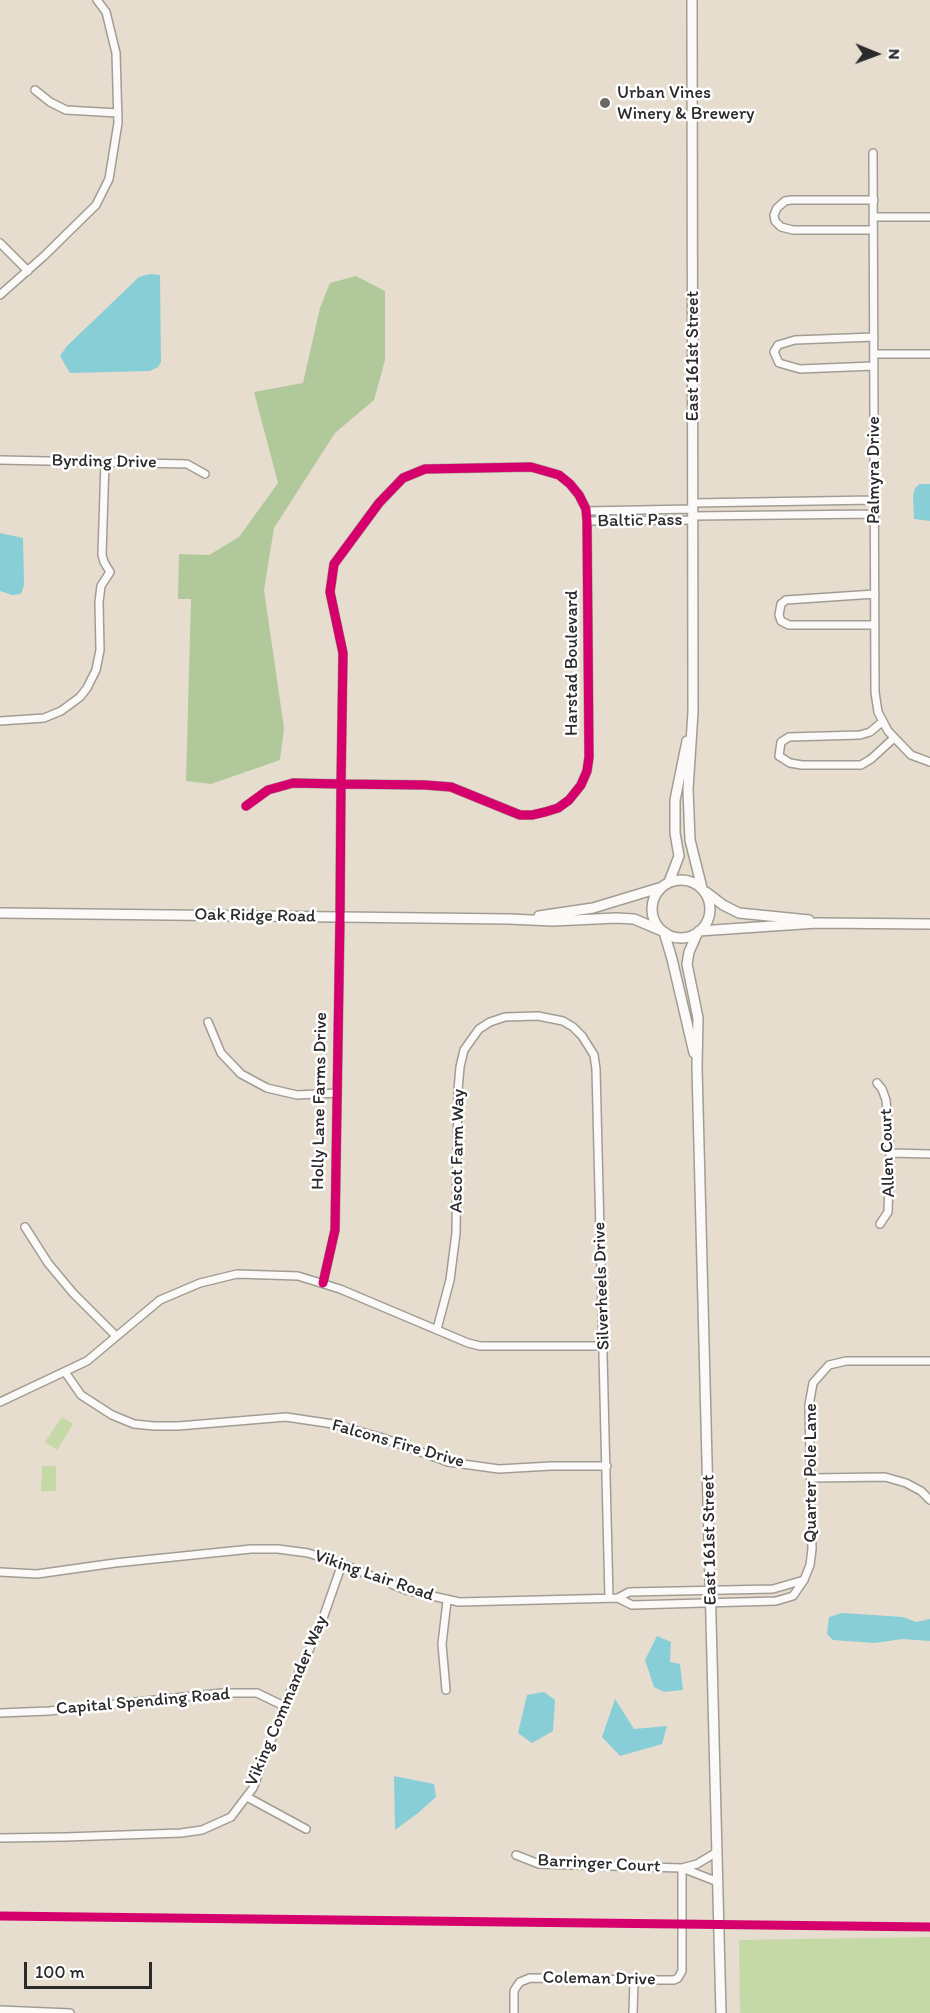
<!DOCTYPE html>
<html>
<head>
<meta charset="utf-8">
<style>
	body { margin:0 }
	#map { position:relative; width:930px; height:2013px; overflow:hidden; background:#e6ddce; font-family:Itim,sans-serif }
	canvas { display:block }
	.north { position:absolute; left:846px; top:24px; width:60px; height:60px; -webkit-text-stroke:4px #fff; paint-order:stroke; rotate:91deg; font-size:16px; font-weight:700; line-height:24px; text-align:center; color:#2b2b2b }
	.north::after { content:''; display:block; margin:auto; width:21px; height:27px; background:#2b2b2b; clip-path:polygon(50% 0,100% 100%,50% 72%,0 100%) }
	.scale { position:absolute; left:24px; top:1962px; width:128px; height:27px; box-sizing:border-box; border:3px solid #2b2b2b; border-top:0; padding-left:8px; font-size:18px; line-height:21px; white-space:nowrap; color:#2b2b2b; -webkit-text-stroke:4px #fff; paint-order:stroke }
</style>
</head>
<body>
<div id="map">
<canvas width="930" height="2013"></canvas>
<div class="north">N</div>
<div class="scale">100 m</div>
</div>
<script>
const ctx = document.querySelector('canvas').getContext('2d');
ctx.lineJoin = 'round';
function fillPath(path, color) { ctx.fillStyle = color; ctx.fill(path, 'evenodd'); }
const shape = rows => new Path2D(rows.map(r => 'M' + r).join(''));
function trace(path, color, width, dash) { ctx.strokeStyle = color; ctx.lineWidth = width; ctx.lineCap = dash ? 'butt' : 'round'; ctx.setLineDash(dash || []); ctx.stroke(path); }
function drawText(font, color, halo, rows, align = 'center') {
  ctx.font = font + ' Itim,sans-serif'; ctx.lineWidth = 5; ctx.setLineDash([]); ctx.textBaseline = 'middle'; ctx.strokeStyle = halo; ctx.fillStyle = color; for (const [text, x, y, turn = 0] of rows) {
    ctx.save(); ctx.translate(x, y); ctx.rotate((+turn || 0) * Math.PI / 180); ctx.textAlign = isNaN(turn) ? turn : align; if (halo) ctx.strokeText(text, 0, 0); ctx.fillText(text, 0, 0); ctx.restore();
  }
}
fillPath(shape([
	[62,1417,73,1424,57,1450,45,1442],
	[42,1466,56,1466,56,1491,41,1491],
	[930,1937,930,2013,740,2013,739,1940]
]), '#c4d9a5');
fillPath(shape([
	[356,276,385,291,385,360,374,400,335,433,274,528,264,590,284,728,280,760,211,784,186,781,191,599,178,599,179,554,209,555,239,537,278,483,254,392,303,383,320,308,330,283]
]), '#b1c89b');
fillPath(shape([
	[150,274,160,275,161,362,158,367,150,371,70,373,60,356,67,346,139,277],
	[920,484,930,484,930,521,914,519,913,496,915,488],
	[0,533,23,538,24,585,21,594,12,595,0,591],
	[842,1613,903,1617,916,1622,930,1619,930,1641,902,1639,875,1643,833,1640,827,1634,829,1617],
	[657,1636,671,1642,670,1662,680,1664,683,1690,664,1692,654,1687,645,1660],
	[544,1692,555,1700,553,1731,532,1743,518,1733,527,1695],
	[615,1699,634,1729,667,1726,662,1744,620,1756,602,1737],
	[394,1776,434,1784,436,1797,418,1813,395,1830]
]), '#88ced7');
const street = shape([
	[35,90,50,102,66,110,118,113],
	[873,153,875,692,878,712,888,731,911,755,930,762],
	[873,217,930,217],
	[873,230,793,230,781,227,775,221,774,215,777,208,785,201,791,200,874,200],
	[0,243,28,271],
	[0,295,44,256,96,205,109,179,118,123,116,53,106,12,97,0],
	[874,337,795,340,778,345,774,352,779,363,800,369,874,366],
	[874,354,930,354],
	[0,460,187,464,205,474],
	[693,503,874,500],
	[586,511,693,509],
	[693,516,874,514],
	[587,521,693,520],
	[875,594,786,600,781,604,779,615,781,621,789,625,875,625],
	[0,721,44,718,61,711,80,697,87,688,96,670,100,650,99,602,101,586,110,572,104,562,102,555,105,462],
	[882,722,870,732,860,735,789,737,781,742,779,756,790,763,802,765,861,765,871,759,894,738],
	[246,806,268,790,293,783,341,784,425,785,451,787,520,815,532,815,545,812,558,808,569,800,581,785,587,771,589,757,587,521,586,509,579,495,570,484,559,475,531,467,425,469,403,478,379,503,334,564,330,592,343,653,341,784,340,917,335,1230,323,1283],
	[208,1022,221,1053,241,1074,267,1088,297,1095,337,1093],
	[877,1083,882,1089,886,1100,890,1153,888,1212,880,1224],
	[890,1153,930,1154],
	[25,1227,48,1263,73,1293,116,1336],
	[437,1329,450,1280,456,1233,458,1090,460,1067,464,1050,479,1029,490,1022,505,1017,538,1016,563,1021,573,1027,582,1036,594,1055,596,1069,609,1598],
	[65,1372,81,1395,112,1415,134,1424,154,1426,178,1426,286,1417,333,1424,383,1438,448,1462,499,1469,551,1466,607,1466],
	[0,1402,87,1361,160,1300,200,1283,237,1274,298,1276,340,1289,468,1343,480,1346,604,1346],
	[811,1478,885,1477,906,1483,921,1491,930,1500],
	[0,1572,37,1574,115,1563,251,1549,278,1549,308,1553,342,1564,406,1590,459,1602,618,1598,629,1592,773,1589,804,1580],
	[618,1598,632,1605,776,1601,793,1596,804,1580,810,1565,812,1549,809,1405,813,1383,829,1365,846,1361,930,1361],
	[446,1690,442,1644,447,1601],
	[0,1713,49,1711,222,1693,257,1693,284,1706],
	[247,1797,306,1829],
	[0,1838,65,1837,181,1833,202,1830,231,1817,253,1788,284,1706,322,1621,342,1564],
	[516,1855,539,1864,682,1868,718,1882],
	[682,1868,697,1864,717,1852],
	[0,2010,70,2013],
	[514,2013,514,1991,517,1986,520,1982,530,1978,634,1980,674,1980,678,1978,682,1971,682,1868],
	[633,2013,634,1980]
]);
const secondary = shape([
	[692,0,693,712,688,789,690,840,702,888],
	'652 909a29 29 0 1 1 58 0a29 29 0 1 1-58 0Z',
	[669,882,679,856,675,833,675,800,687,741],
	[706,892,723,905,739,913,809,920],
	[0,913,509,919,553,921,616,918,634,919,660,930],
	[539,916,593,908,659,888],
	[699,931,817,923,930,924],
	[664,932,672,959,694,1053],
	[697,934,689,952,687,964,698,1018,697,1067,721,2013]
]);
trace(street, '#a29d94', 10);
trace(secondary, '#a29d94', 12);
trace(street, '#fbfaf8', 7);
trace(secondary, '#fbfaf8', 9);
trace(shape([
	[246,806,268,790,293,783,341,784,425,785,451,787,520,815,532,815,545,812,558,808,569,800,581,785,587,771,589,757,587,521,586,509,579,495,570,484,559,475,531,467,425,469,403,478,379,503,334,564,330,592,343,653,341,784,340,917,335,1230,323,1283],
	[0,1916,930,1927]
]), '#d6006c', 9);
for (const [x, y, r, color] of [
	[605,103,6,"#6c6964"]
]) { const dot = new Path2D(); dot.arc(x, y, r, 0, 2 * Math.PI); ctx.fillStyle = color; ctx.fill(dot); trace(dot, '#fff', 2); }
drawText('18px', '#2b2b2b', '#fff', [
	["Urban Vines",617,93],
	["Winery & Brewery",617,114]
], 'left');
drawText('18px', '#2b2b2b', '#fff', [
	["East 161st Street",693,356,-90],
	["Byrding Drive",104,462,1],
	["Palmyra Drive",874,470,-90],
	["Baltic Pass",640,521,-1],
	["Harstad Boulevard",572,663,-90],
	["Oak Ridge Road",255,916,1],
	["Holly Lane Farms Drive",320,1101,-89],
	["Ascot Farm Way",458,1151,-89],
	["Allen Court",888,1153,-92],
	["Silverheels Drive",602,1286,-92],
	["Falcons Fire Drive",398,1444,16],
	["Quarter Pole Lane",811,1473,-90],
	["East 161st Street",710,1540,-91],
	["Viking Lair Road",374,1576,19],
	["Viking Commander Way",287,1701,-67],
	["Capital Spending Road",143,1702,-5],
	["Barringer Court",599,1864,3],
	["Coleman Drive",599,1979,1]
]);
</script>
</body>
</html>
